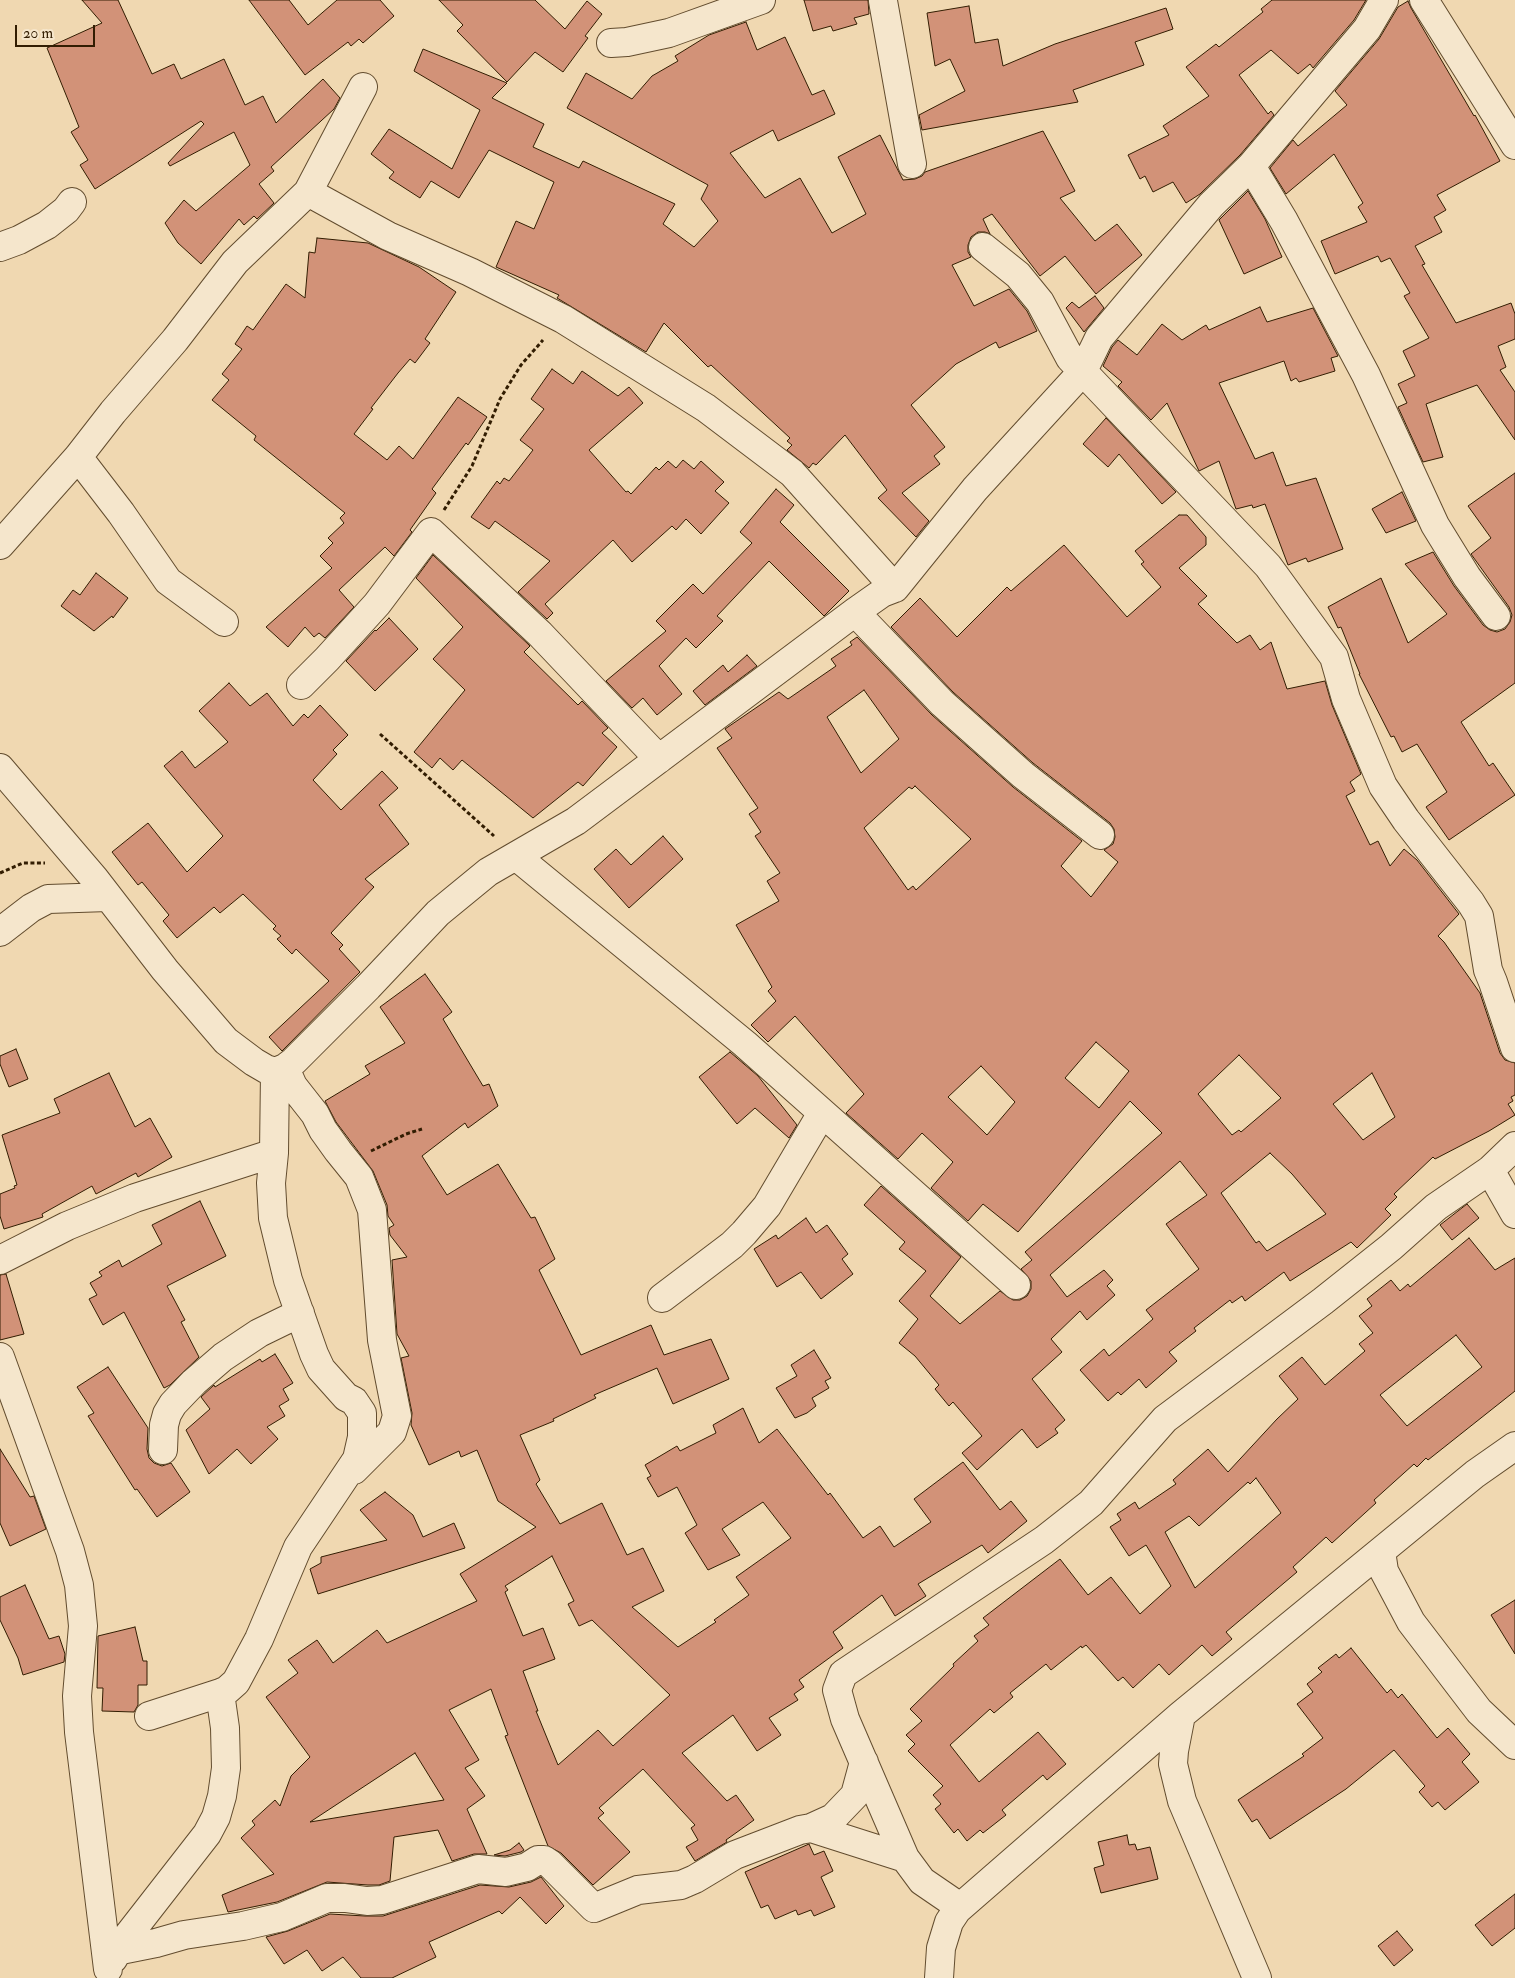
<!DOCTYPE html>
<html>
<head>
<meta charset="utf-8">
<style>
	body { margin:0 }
	#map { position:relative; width:1515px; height:1978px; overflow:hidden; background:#f0d8b1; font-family:"IM FELL Double Pica",serif }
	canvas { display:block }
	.scale { position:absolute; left:15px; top:25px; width:80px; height:22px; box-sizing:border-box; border:2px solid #321d02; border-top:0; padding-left:6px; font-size:15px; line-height:18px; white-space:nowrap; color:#321d02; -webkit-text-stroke:4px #f5e6cc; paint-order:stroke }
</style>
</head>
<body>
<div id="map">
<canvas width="1515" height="1978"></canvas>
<div class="scale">20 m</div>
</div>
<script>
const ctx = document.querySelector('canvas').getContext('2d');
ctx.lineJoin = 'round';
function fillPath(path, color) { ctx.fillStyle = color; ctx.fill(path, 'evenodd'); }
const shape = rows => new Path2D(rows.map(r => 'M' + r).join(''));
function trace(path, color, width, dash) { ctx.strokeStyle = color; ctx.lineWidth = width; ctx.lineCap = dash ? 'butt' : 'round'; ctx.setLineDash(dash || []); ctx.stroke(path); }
const building = shape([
	[82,0,118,0,152,74,174,64,181,79,224,59,245,105,263,96,276,123,323,79,340,98,334,109,271,167,274,171,259,184,274,203,257,219,254,216,244,225,239,219,201,264,178,243,165,223,184,200,196,211,250,165,234,132,170,166,168,163,204,124,201,121,95,189,80,165,88,160,71,132,79,127,47,48,102,23,82,0],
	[249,0,289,0,308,25,337,0,380,0,394,16,363,43,359,39,351,46,348,42,305,75,249,0],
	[439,0,535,0,565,29,587,1,602,14,585,36,588,38,563,72,535,52,507,82,457,31,463,25,439,0],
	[804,0,868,0,869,14,854,18,857,24,833,31,831,26,813,31,804,0],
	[1272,0,1366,0,1354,20,1313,68,1310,64,1298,74,1271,50,1239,75,1268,114,1271,111,1274,115,1240,155,1200,194,1186,203,1173,182,1153,192,1145,176,1140,179,1128,155,1169,135,1163,126,1209,96,1186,67,1216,44,1219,47,1263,12,1261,9,1272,0],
	[1408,1,1411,8,1474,116,1475,115,1500,161,1437,195,1446,210,1434,217,1442,232,1415,246,1425,264,1422,265,1456,323,1511,303,1515,314,1515,339,1498,346,1506,367,1500,370,1515,392,1515,440,1477,385,1426,404,1443,457,1423,462,1398,407,1407,403,1398,384,1415,376,1403,351,1429,338,1404,296,1410,293,1390,258,1381,262,1378,256,1335,274,1321,241,1367,222,1358,207,1363,203,1334,154,1286,194,1270,168,1293,140,1298,146,1347,105,1335,91,1379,39,1398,7,1408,1],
	[969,6,975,43,998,39,1003,66,1055,44,1166,8,1173,29,1135,42,1144,65,1073,90,1078,102,922,130,919,115,965,91,950,59,935,66,927,13,969,6],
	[746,22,757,50,785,37,812,95,824,90,835,114,778,141,773,130,730,153,765,198,800,178,832,233,866,214,838,157,880,135,903,180,915,179,922,176,925,172,1043,131,1075,191,1060,198,1095,241,1117,224,1142,255,1096,294,1065,256,1040,276,992,214,983,219,990,234,985,232,978,232,971,237,968,245,968,252,971,257,952,265,974,306,1009,289,1027,311,1037,331,999,348,996,342,956,364,911,405,945,447,934,456,940,464,902,493,929,521,916,537,878,498,887,490,845,435,816,465,813,463,809,468,787,450,792,445,787,441,790,438,711,365,708,367,664,323,646,352,557,298,559,295,496,267,516,221,534,229,554,182,489,150,459,198,431,181,420,198,389,178,394,172,371,154,389,129,452,169,480,110,414,71,423,49,507,83,492,98,544,124,533,147,579,168,583,161,675,204,663,224,694,247,718,221,701,199,708,185,567,108,586,73,632,99,652,76,678,61,675,56,709,35,746,22],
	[1248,191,1265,219,1282,257,1244,274,1219,220,1248,191],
	[317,238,368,243,419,267,456,292,425,339,430,343,415,363,410,359,398,373,371,408,373,409,354,434,387,460,399,446,413,459,458,397,487,417,468,445,466,443,432,489,436,493,410,530,412,532,394,556,385,547,339,590,354,607,325,638,319,633,314,637,305,627,288,647,266,627,332,568,320,556,333,543,328,538,344,523,340,518,345,513,254,440,256,436,212,400,229,380,222,374,242,349,235,344,247,326,253,330,286,284,305,298,309,252,315,253,317,238],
	[1095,296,1104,308,1084,332,1066,308,1072,302,1079,308,1095,296],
	[1260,307,1267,322,1313,308,1338,356,1331,358,1335,371,1299,382,1296,378,1291,381,1284,361,1219,383,1255,459,1273,452,1286,486,1316,478,1343,549,1308,562,1306,558,1288,565,1265,504,1253,508,1252,505,1236,509,1219,461,1199,471,1167,403,1151,420,1118,386,1122,382,1103,366,1112,347,1118,340,1137,355,1162,324,1182,340,1206,325,1209,330,1260,307],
	[552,369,573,384,582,371,618,396,629,387,643,403,589,450,626,492,628,491,631,494,656,467,659,470,668,461,676,468,683,460,694,469,701,461,724,482,715,491,729,503,701,534,686,519,676,530,672,526,632,562,613,540,545,604,553,613,547,619,518,592,550,561,495,521,489,529,471,517,497,481,500,484,504,478,509,481,533,450,520,440,544,409,531,399,552,369],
	[1106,418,1176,492,1162,504,1119,454,1108,467,1083,444,1106,418],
	[1515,473,1515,683,1461,722,1489,766,1493,763,1515,795,1449,840,1426,807,1447,792,1417,744,1402,752,1394,736,1391,737,1359,674,1360,674,1341,627,1338,628,1328,607,1381,578,1408,643,1447,614,1405,564,1433,552,1454,586,1483,625,1490,630,1497,632,1505,629,1510,622,1512,615,1509,607,1471,554,1491,538,1468,506,1515,473],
	[776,489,794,505,780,522,849,591,824,616,769,561,717,616,723,621,696,648,686,638,659,666,682,694,657,715,643,698,632,708,606,681,666,631,656,621,693,584,703,594,752,543,740,532,776,489],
	[1402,492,1416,521,1386,533,1372,509,1402,492],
	[1179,515,1187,515,1206,537,1206,545,1179,568,1207,596,1198,604,1237,643,1250,635,1260,650,1271,642,1287,689,1325,681,1332,705,1361,774,1350,782,1355,791,1346,796,1370,845,1378,841,1390,866,1404,849,1417,860,1459,914,1438,936,1444,942,1480,993,1500,1053,1505,1060,1515,1063,1515,1095,1511,1097,1513,1101,1508,1104,1515,1115,1489,1131,1435,1159,1433,1157,1394,1194,1397,1197,1385,1209,1391,1215,1357,1248,1351,1242,1290,1281,1284,1272,1245,1301,1242,1296,1232,1303,1230,1300,1194,1328,1196,1331,1169,1352,1177,1361,1146,1388,1139,1379,1121,1395,1118,1392,1108,1401,1080,1370,1104,1349,1109,1356,1153,1319,1146,1310,1199,1269,1166,1224,1207,1195,1180,1161,1050,1275,1067,1297,1104,1270,1113,1280,1107,1286,1115,1295,1087,1320,1080,1311,1051,1339,1062,1352,1032,1379,1065,1420,1055,1429,1058,1433,1037,1448,1022,1429,977,1470,962,1453,982,1436,953,1402,949,1406,935,1389,939,1385,915,1356,899,1343,918,1319,899,1301,926,1271,899,1249,905,1242,864,1205,881,1186,961,1257,930,1296,960,1324,1000,1291,1013,1300,1020,1300,1027,1296,1031,1289,1031,1281,1021,1269,1032,1260,1025,1252,1162,1133,1130,1101,1018,1232,983,1204,968,1221,931,1188,953,1162,922,1133,898,1159,846,1113,864,1094,795,1016,768,1042,751,1025,776,1001,768,991,772,987,736,925,779,901,767,881,780,873,755,836,761,832,749,814,758,808,717,748,732,738,725,729,779,692,788,699,836,666,831,659,852,645,850,642,857,637,932,715,1013,787,1082,841,1061,866,1091,897,1118,862,1104,850,1113,844,1115,837,1114,829,1110,823,1033,763,953,692,891,627,920,598,957,637,1007,587,1011,591,1064,545,1127,617,1161,587,1141,564,1144,562,1135,551,1179,515],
	[864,690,899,739,861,773,827,717,864,690],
	[915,786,971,839,916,890,913,886,908,890,864,828,909,787,912,789,915,786],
	[1096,1042,1129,1071,1099,1108,1065,1078,1096,1042],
	[1239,1055,1281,1098,1241,1132,1239,1130,1232,1135,1198,1094,1239,1055],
	[981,1066,1015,1102,987,1135,948,1097,981,1066],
	[1372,1073,1395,1117,1363,1140,1333,1104,1372,1073],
	[1270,1153,1292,1174,1326,1214,1267,1251,1259,1241,1256,1243,1221,1193,1270,1153],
	[433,555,529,645,530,646,524,652,578,705,582,701,608,728,602,733,617,747,583,786,578,782,533,818,462,760,453,770,440,758,432,768,414,752,465,690,433,659,463,627,416,578,433,555],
	[96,573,128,598,113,618,112,616,94,631,61,606,73,590,80,595,96,573],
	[389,618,418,649,375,691,346,661,375,630,376,631,389,618],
	[747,655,757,666,705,705,693,691,723,665,728,672,747,655],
	[229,683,250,706,267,693,293,726,304,714,308,718,320,705,348,735,333,750,337,754,313,780,341,810,382,771,398,788,379,805,409,844,365,879,374,887,331,933,343,945,339,949,360,972,282,1051,269,1037,329,981,296,949,292,954,277,939,281,936,273,929,276,926,243,894,220,913,214,907,177,938,163,921,169,915,142,882,138,885,112,852,148,823,187,872,223,836,164,766,182,751,195,768,228,742,199,711,229,683],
	[663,836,683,859,629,908,594,869,616,849,631,865,663,836],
	[425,974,452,1012,443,1019,483,1086,489,1084,498,1106,468,1128,465,1123,422,1156,447,1195,498,1164,531,1218,535,1217,555,1259,539,1270,581,1355,651,1325,664,1355,711,1339,729,1379,673,1404,657,1368,594,1395,596,1398,553,1419,554,1421,520,1435,540,1480,536,1484,560,1524,602,1503,627,1555,643,1548,664,1591,632,1607,678,1647,716,1622,714,1620,749,1595,736,1577,791,1538,763,1502,722,1529,740,1555,708,1570,685,1533,697,1525,677,1487,658,1497,647,1478,651,1476,645,1465,677,1446,680,1451,716,1433,713,1425,743,1408,759,1443,777,1429,828,1495,830,1493,863,1538,880,1526,894,1547,931,1522,914,1499,963,1462,1000,1510,1011,1501,1027,1521,988,1553,982,1545,918,1584,926,1596,895,1616,882,1595,833,1632,843,1648,799,1680,804,1687,794,1694,798,1700,769,1718,781,1735,757,1751,733,1715,682,1753,727,1801,736,1795,754,1820,726,1840,727,1842,695,1861,686,1847,698,1840,691,1828,695,1825,643,1769,599,1808,604,1813,598,1818,630,1852,593,1885,561,1853,548,1846,505,1736,508,1735,491,1689,449,1710,479,1760,465,1768,485,1796,467,1809,487,1854,474,1854,452,1861,438,1830,394,1837,390,1881,379,1885,368,1885,327,1882,277,1902,228,1912,222,1895,274,1874,241,1838,255,1825,252,1821,275,1800,280,1806,291,1776,310,1757,266,1697,298,1673,288,1660,317,1640,333,1663,377,1630,387,1643,477,1601,460,1574,536,1527,498,1501,477,1450,461,1457,459,1451,429,1465,411,1425,412,1413,401,1358,409,1356,397,1334,392,1260,407,1257,390,1235,389,1228,394,1225,388,1216,387,1205,373,1171,336,1122,325,1101,370,1074,365,1066,405,1043,380,1007,425,974],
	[552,1556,574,1601,568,1604,579,1626,592,1620,670,1695,613,1746,598,1730,558,1765,536,1711,538,1711,523,1671,555,1659,543,1628,523,1636,505,1592,508,1590,505,1586,552,1556],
	[415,1753,444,1800,310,1822,415,1753],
	[16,1049,28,1079,9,1087,0,1064,0,1056,16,1049],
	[730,1052,758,1076,797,1125,789,1138,755,1108,737,1124,699,1077,730,1052],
	[109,1073,135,1127,150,1118,172,1157,138,1177,136,1173,96,1194,92,1186,42,1214,43,1217,4,1229,0,1216,0,1194,15,1188,14,1186,17,1185,2,1135,60,1113,54,1099,109,1073],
	[200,1201,226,1256,167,1286,185,1320,181,1322,199,1357,170,1385,164,1388,124,1312,103,1325,89,1299,97,1295,90,1283,102,1276,99,1272,119,1260,122,1267,162,1244,152,1225,200,1201],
	[1467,1204,1479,1218,1452,1240,1440,1225,1467,1204],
	[806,1218,816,1233,827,1225,848,1254,842,1259,853,1274,821,1299,801,1272,777,1287,754,1249,776,1235,778,1239,806,1218],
	[1469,1238,1495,1270,1515,1258,1515,1391,1428,1460,1426,1458,1417,1467,1414,1464,1374,1500,1376,1503,1332,1543,1326,1537,1293,1567,1297,1572,1226,1632,1232,1639,1212,1656,1202,1645,1169,1675,1159,1664,1133,1688,1123,1677,1118,1681,1086,1645,1082,1648,1081,1646,1051,1670,1046,1664,1010,1693,1013,1697,994,1713,990,1709,950,1745,979,1782,1038,1732,1066,1764,1047,1780,1043,1775,1002,1810,1006,1815,983,1833,980,1830,967,1841,958,1829,954,1833,935,1809,941,1804,933,1795,943,1786,908,1751,915,1744,906,1735,922,1721,910,1709,954,1666,953,1664,978,1641,974,1636,989,1625,983,1618,1060,1559,1088,1595,1111,1577,1140,1614,1171,1586,1146,1545,1129,1556,1110,1527,1121,1520,1117,1514,1135,1502,1139,1509,1176,1484,1173,1480,1208,1449,1228,1472,1277,1419,1298,1399,1279,1376,1302,1357,1325,1385,1365,1351,1359,1344,1373,1333,1359,1316,1372,1306,1367,1299,1391,1280,1400,1291,1408,1284,1410,1287,1469,1238],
	[1456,1335,1482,1367,1407,1426,1380,1395,1456,1335],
	[1256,1478,1281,1513,1195,1588,1165,1532,1189,1516,1199,1526,1248,1482,1250,1484,1256,1478],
	[6,1274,24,1334,0,1340,0,1275,6,1274],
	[814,1350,831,1378,825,1381,829,1388,812,1398,816,1406,807,1413,795,1418,776,1388,797,1376,791,1365,814,1350],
	[275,1354,293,1383,283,1389,289,1400,279,1406,285,1416,267,1427,278,1439,251,1464,237,1449,209,1474,186,1430,210,1409,201,1397,214,1385,215,1387,260,1359,262,1362,275,1354],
	[108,1367,148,1428,147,1449,149,1458,154,1463,162,1466,171,1463,190,1492,157,1517,137,1489,135,1490,88,1416,94,1413,77,1387,108,1367],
	[0,1449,30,1497,34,1496,46,1529,10,1546,0,1523,0,1449],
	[385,1492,413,1515,423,1537,454,1523,465,1548,318,1594,310,1569,321,1563,321,1557,387,1540,360,1510,385,1492],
	[25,1585,49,1639,59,1636,65,1654,64,1662,23,1675,18,1658,0,1620,0,1597,25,1585],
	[1515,1600,1515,1654,1491,1615,1515,1600],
	[135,1627,143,1661,147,1661,147,1685,138,1685,138,1705,134,1712,102,1711,103,1688,97,1688,98,1636,135,1627],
	[1351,1648,1387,1693,1391,1689,1398,1698,1402,1694,1437,1738,1448,1728,1470,1754,1462,1762,1479,1782,1445,1810,1438,1802,1432,1807,1419,1792,1425,1786,1394,1750,1346,1789,1270,1839,1257,1819,1252,1822,1238,1800,1304,1756,1302,1754,1323,1738,1297,1704,1313,1692,1307,1684,1322,1672,1318,1668,1336,1654,1339,1658,1351,1648],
	[1127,1835,1129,1845,1135,1844,1137,1850,1150,1847,1158,1879,1101,1893,1094,1868,1104,1865,1098,1842,1127,1835],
	[519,1843,524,1850,521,1852,505,1856,494,1855,510,1850,519,1843],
	[809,1844,814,1855,824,1851,833,1871,821,1877,835,1907,814,1916,811,1910,798,1915,796,1910,775,1919,768,1905,761,1908,745,1872,809,1844],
	[541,1877,564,1906,546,1924,520,1897,502,1914,499,1911,429,1942,436,1957,392,1978,361,1978,343,1957,322,1971,307,1950,284,1964,266,1937,288,1931,330,1914,365,1916,383,1916,480,1885,509,1887,531,1882,541,1877],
	[1515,1894,1515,1928,1492,1946,1475,1925,1515,1894],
	[1397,1931,1413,1950,1394,1966,1378,1946,1397,1931]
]);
fillPath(building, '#d29278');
trace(building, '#321d02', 1);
const minor = shape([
	[1424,0,1515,145],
	[883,1,912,164],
	[611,43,627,42,669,33,761,0],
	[1251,166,1284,221,1366,375,1435,525,1467,577,1496,616],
	[308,192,388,236,470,272,563,319,706,408,792,473,895,588],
	[0,247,19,240,47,225,66,210,72,202],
	[983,247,1018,275,1040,302,1070,358,1268,566,1334,657,1346,699,1383,786,1406,820,1471,903,1479,916,1488,970,1493,982,1515,1048],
	[78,457,121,513,168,581,224,622],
	[0,545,78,457,113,412,175,340,235,262,308,192,363,87],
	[855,612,942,703,1023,775,1100,835],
	[301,685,327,659,377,604,431,532,540,634,659,759],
	[0,768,94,878,165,970,226,1041,254,1062,266,1069,275,1072,285,1068,294,1061,368,987,438,913,488,872,576,821,855,612,882,593,895,588,975,489,1083,371,1099,338,1211,205,1251,166,1367,29,1384,0],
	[517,857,745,1044,1016,1285],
	[0,932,31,908,48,899,108,897],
	[285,1068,293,1086,315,1114,323,1130,338,1151,359,1177,372,1210,382,1340,397,1416,392,1432,354,1470],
	[1490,1170,1515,1214],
	[0,1260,67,1226,135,1198,274,1153],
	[662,1298,732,1245,744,1233,767,1206,822,1113],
	[0,1357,70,1551,79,1585,83,1626,77,1696,79,1732,108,1969],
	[163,1450,164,1425,167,1414,173,1404,194,1382,223,1357,259,1333,300,1313],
	[1381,1551,1384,1571,1411,1622,1479,1711,1515,1745],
	[1181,1715,1174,1751,1173,1764,1182,1801,1257,1978],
	[149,1716,220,1693,227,1690,236,1682,259,1639,298,1547,357,1459,362,1437,362,1413,354,1401,346,1397,321,1369,314,1354,288,1280,273,1218,271,1183,274,1153,275,1072],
	[811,1828,833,1818,855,1795,864,1762],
	[960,1907,922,1881,905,1858,845,1719,837,1690,843,1674,1044,1540,1091,1503,1165,1419,1323,1301,1391,1247,1436,1207,1490,1170,1515,1146],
	[116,1951,156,1943,184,1935,243,1926,282,1917,327,1898,345,1898,367,1901,382,1900,478,1869,506,1872,527,1867,538,1860,544,1860,550,1864,594,1908,638,1890,681,1885,695,1879,735,1855,800,1830,811,1828,905,1858],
	[113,1959,126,1938,207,1834,216,1817,222,1796,226,1768,225,1728,220,1693],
	[939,1978,941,1948,949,1922,957,1910,1181,1715,1475,1474,1515,1446]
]);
trace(minor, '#624c2e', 30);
trace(shape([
	[444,510,472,466,500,399,521,365,543,340],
	[380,734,494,836],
	[0,873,23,863,45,863],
	[371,1151,406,1134,422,1129]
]), '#321d02', 3, [4, 2.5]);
trace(minor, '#f5e6cc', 28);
</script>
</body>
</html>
